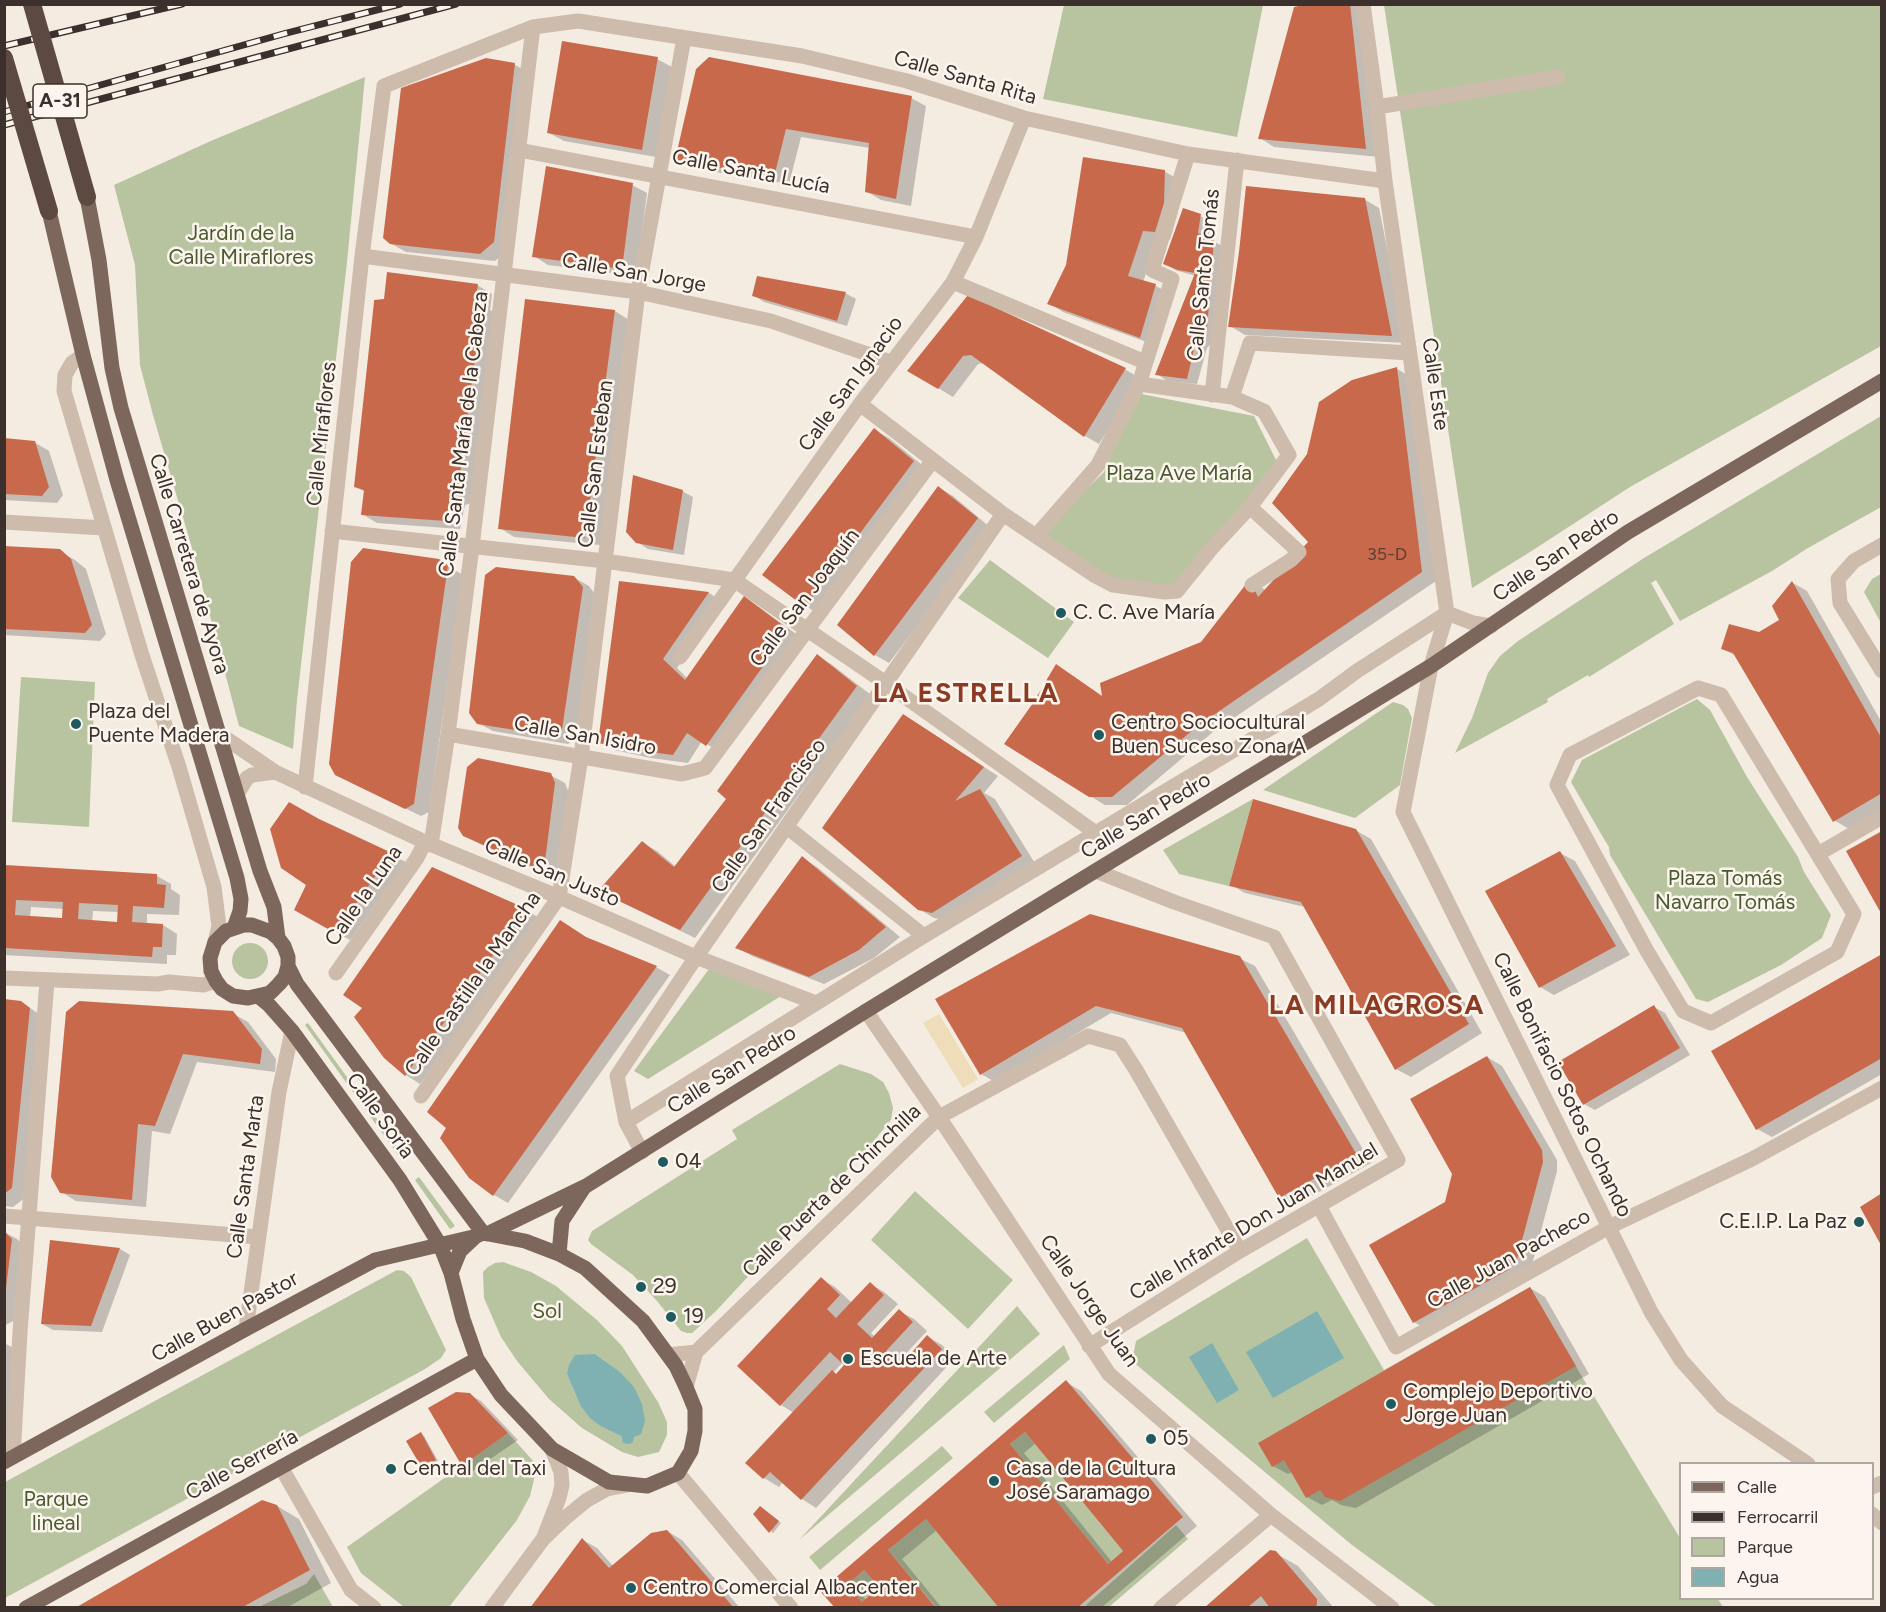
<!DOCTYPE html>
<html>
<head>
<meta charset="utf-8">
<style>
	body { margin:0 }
	#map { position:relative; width:1886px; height:1612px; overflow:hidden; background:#f4ebe1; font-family:Figtree,sans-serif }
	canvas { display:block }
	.frame { position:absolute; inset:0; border:6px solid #3b302b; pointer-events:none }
	.legend { position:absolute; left:1679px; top:1462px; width:195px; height:138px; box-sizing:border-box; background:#fbf5ee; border:2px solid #aea6a0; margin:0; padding:8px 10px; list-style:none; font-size:18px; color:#3b302b }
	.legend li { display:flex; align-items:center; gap:12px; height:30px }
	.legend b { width:30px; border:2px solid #aea6a0 }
</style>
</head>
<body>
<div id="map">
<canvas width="1886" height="1612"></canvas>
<div class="frame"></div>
<ul class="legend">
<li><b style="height:8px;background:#7d675c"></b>Calle</li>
<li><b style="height:8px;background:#3b302b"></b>Ferrocarril</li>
<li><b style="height:16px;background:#b8c4a0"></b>Parque</li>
<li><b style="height:16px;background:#7fb0b2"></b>Agua</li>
</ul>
</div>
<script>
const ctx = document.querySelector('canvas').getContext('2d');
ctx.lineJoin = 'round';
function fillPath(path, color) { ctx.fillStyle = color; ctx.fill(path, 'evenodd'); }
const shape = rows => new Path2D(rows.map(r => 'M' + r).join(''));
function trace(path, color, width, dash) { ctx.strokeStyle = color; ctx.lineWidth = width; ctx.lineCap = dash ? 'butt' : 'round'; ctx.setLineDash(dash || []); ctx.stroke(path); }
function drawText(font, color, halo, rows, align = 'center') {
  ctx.font = font + ' Figtree,sans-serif'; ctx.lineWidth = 5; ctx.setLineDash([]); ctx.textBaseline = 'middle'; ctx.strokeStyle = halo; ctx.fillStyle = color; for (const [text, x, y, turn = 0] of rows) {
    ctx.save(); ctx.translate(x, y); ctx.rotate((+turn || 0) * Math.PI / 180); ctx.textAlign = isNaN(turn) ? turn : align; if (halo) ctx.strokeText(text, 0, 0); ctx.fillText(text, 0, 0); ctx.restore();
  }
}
fillPath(shape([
	[1064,5,1263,5,1237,137,1043,99],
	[1384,5,1881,5,1881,346,1630,487,1530,552,1472,588],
	[365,77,347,262,297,700,293,749,239,726,194,555,153,415,140,365,135,265,114,185,213,140],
	[1136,393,1254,416,1277,462,1241,509,1170,589,1108,578,1038,536,1104,472],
	[1881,416,1881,507,1808,548,1772,571,1680,621,1656,580,1651,583,1674,624,1589,677,1588,675,1547,699,1548,702,1455,753,1472,718,1488,673,1500,656,1518,641,1644,558],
	[990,560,1074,622,1048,658,958,598],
	[1881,574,1881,623,1864,592,1872,579],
	[21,677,95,682,89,827,12,822],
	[1697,699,1710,710,1747,777,1798,857,1804,872,1831,915,1822,938,1781,965,1708,1002,1696,999,1610,855,1609,847,1604,839,1571,782,1582,760],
	[1393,702,1403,705,1408,709,1412,718,1400,785,1355,818,1263,790],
	[1253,799,1229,886,1179,874,1163,850],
	'232 961a18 18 0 1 1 36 0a18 18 0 1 1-36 0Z',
	[709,969,781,996,648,1079,634,1071],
	[308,1023,403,1155,400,1158,305,1025],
	[840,1064,871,1074,883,1082,889,1093,893,1108,891,1120,873,1142,716,1311,692,1333,687,1333,681,1331,657,1301,633,1275,591,1244,588,1240,592,1231,737,1139,732,1130],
	[419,1177,455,1226,450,1229,415,1180],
	[915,1191,1013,1280,968,1329,871,1240],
	[1307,1238,1384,1370,1530,1287,1578,1370,1680,1538,1680,1598,1718,1599,1723,1607,1437,1607,1352,1545,1132,1361,1136,1341],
	[503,1262,531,1272,556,1286,597,1320,622,1346,658,1402,667,1422,667,1435,659,1452,638,1457,622,1452,582,1428,549,1399,517,1361,501,1337,484,1298,483,1272,488,1267,495,1263],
	[595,1354,619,1371,622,1441,621,1436,580,1405,567,1374],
	[397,1270,404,1271,411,1277,446,1350,441,1358,425,1369,5,1598,5,1482],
	[1017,1306,1040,1334,799,1540],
	[1064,1345,1070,1359,994,1423,984,1412],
	[1025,1432,1123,1551,1108,1564,1010,1444],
	[508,1433,535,1463,535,1475,530,1496,517,1520,449,1607,404,1607,361,1573,347,1547],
	[942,1446,953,1458,820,1570,809,1557],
	[926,1519,999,1607,936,1607,888,1550],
	[1176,1525,1188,1539,1109,1607,1088,1607,1086,1605],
	[864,1570,879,1587,862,1602,847,1585],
	[314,1574,333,1607,259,1607,306,1584]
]), '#b8c4a0');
fillPath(shape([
	[939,1014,978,1079,963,1088,923,1023]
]), '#efdcb8');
fillPath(shape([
	[1317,1311,1344,1358,1273,1398,1246,1352],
	[1212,1343,1239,1390,1217,1403,1189,1357],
	[595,1354,619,1371,634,1387,642,1404,645,1421,641,1434,634,1437,633,1442,629,1444,623,1443,621,1436,599,1425,590,1418,580,1405,567,1374,569,1365,575,1355]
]), '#7fb0b2');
fillPath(shape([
	[1318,4,1357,4,1380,157,1274,147,1260,138],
	[657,59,672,67,656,157,564,141,549,133],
	[486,60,515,65,530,73,508,251,495,261,406,252,390,243],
	[697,70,911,98,926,106,911,206,881,200,866,191,870,148,801,137,789,184,691,168,677,160],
	[1164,171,1179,180,1178,212,1170,240,1158,238,1143,282,1156,286,1170,294,1155,345,1063,312,1049,303],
	[632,185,647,193,636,276,548,265,534,256],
	[1364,199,1379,208,1406,343,1245,335,1230,326],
	[1200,216,1211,222,1208,239,1225,247,1218,336,1207,348,1197,384,1167,381,1157,374,1196,276,1175,270,1165,263],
	[477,285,492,294,490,310,497,314,472,503,465,505,460,529,377,523,362,514,365,492,356,487],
	[845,293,856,299,847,326,764,302,753,295],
	[968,297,1126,370,1140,378,1099,444,1085,436,985,363,978,364,953,397,910,371],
	[615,311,629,320,600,545,514,537,500,528],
	[1397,369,1411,377,1436,581,1213,732,1127,805,1105,805,1090,796,1104,697,1202,644,1250,581,1264,589,1265,591,1310,542],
	[874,430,889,438,928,470,820,615,806,606,764,574],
	[4,439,34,442,49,451,63,495,57,503,4,500],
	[939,488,953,496,991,528,889,663,875,655],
	[682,491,693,497,684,555,648,549,637,542],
	[4,548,59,551,75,560,86,569,106,634,100,641,4,635],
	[439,561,463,575,429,812,421,816,352,783],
	[573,577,589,586,597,597,577,738,568,744,493,731,478,723],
	[620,583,709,593,723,602,677,668,687,678,744,598,759,607,803,639,721,753,702,741,688,763,651,758,614,750,599,742],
	[1793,583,1807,591,1882,723,1882,810,1849,829,1834,820,1738,657,1723,649,1759,634,1781,620],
	[817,656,831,664,871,695,695,938,615,899,642,843,657,851,676,867,728,799],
	[918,724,998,776,984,793,995,799,1036,865,947,921,934,918,919,909],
	[550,775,565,783,569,793,560,869,548,874,480,844,464,835],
	[319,821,406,862,350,940,296,909,308,884],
	[1355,830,1371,839,1482,1033,1411,1077,1396,1069,1305,907,1245,893,1231,885],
	[1560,853,1575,861,1630,955,1554,995,1540,987],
	[802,858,817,867,900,937,874,958,824,984,752,956,738,948],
	[4,867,157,876,171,884,171,889,180,895,179,915,147,914,147,924,163,925,177,934,176,955,167,955,167,964,4,955],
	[31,907,64,909,64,920,30,918],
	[93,911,119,912,118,923,92,922],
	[433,869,526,910,541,919,420,1084,406,1075,364,1008],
	[561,922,591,941,656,967,670,975,508,1203,494,1195,470,1177],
	[1882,955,1882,1074,1772,1137,1757,1129],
	[1239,958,1255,966,1371,1163,1294,1206,1280,1197,1187,1033,1111,1013,995,1082,981,1074,937,1000],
	[4,1001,21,1002,45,1018,26,1197,13,1207,4,1206],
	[1654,1007,1665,1013,1690,1055,1595,1110,1584,1104],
	[67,1013,232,1013,248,1022,276,1059,275,1072,197,1062,170,1134,152,1131,146,1207,76,1201,61,1192],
	[1487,1057,1502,1066,1557,1160,1557,1171,1531,1268,1429,1331,1414,1322],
	[4,1232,17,1239,27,1249,17,1319,4,1326],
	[120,1249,130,1255,102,1332,53,1330,42,1324],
	[821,1279,835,1287,852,1303,870,1284,884,1292,898,1304,871,1333,875,1337,899,1311,914,1319,927,1331,900,1360,904,1364,928,1337,942,1345,955,1358,816,1508,802,1499,783,1482,779,1487,764,1478,748,1463,794,1413,781,1405],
	[843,1362,846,1365,837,1375,833,1373],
	[1530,1288,1545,1297,1589,1374,1356,1508,1341,1505,1332,1500,1322,1505,1307,1497,1292,1472,1288,1474,1273,1466],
	[4,1343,21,1352,6,1445,4,1447],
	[1066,1382,1081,1391,1197,1526,1101,1608,1001,1608,937,1530,902,1559,942,1608,837,1608,822,1591],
	[1036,1443,1125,1552,1112,1562,1024,1453],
	[876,1581,881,1587,867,1601,861,1594],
	[469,1394,481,1401,518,1440,473,1471,463,1465],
	[421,1434,424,1436,438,1461,426,1469,423,1467],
	[277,1506,299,1519,331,1583,286,1608,78,1608],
	[763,1509,781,1523,773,1533,755,1514],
	[667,1531,682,1540,740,1608,532,1608,583,1540,597,1548,613,1566],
	[1275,1553,1298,1566,1334,1608,1206,1608]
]), '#0003');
fillPath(shape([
	[1308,4,1350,4,1366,149,1258,139,1294,7],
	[562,41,658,57,642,150,547,133],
	[709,57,912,96,896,199,865,192,869,143,786,129,774,177,675,160,696,69],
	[486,58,515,63,494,242,480,254,390,244,383,238,401,88],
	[1083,157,1165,170,1164,203,1155,232,1143,231,1128,276,1156,284,1140,338,1047,304,1066,265],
	[546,166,633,183,622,269,532,257],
	[1246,186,1365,198,1392,336,1228,327,1239,252],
	[1183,208,1201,214,1198,233,1214,240,1207,330,1196,341,1187,379,1155,375,1195,273,1178,270,1163,264],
	[387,272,478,284,475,304,482,304,459,483,457,495,450,497,446,521,361,515,364,490,354,487,374,302,374,300,384,299],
	[757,276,846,292,837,321,752,296],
	[968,295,1126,368,1084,437,971,355,963,356,938,389,907,371],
	[525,299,615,310,585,538,498,529],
	[1397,367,1422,572,1199,725,1112,797,1089,797,1004,744,1033,703,1056,664,1102,696,1100,683,1201,642,1250,579,1258,597,1308,542,1272,503,1307,454,1319,402,1352,380],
	[874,428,914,461,805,607,762,575],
	[4,438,35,441,49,487,42,496,4,494],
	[633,475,683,490,673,550,636,543,626,532],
	[938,486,978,518,874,656,837,625],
	[4,546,60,549,71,559,92,625,85,633,4,629],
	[363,548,439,559,448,565,414,804,405,809,335,775,329,764,351,562],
	[496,567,574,576,583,587,562,730,553,736,477,724,469,713,485,575],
	[619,581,709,592,663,659,685,680,744,596,789,630,706,746,687,733,673,755,635,750,598,743],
	[1792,581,1882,739,1882,793,1833,822,1733,653,1721,649,1729,624,1759,632,1779,620,1772,606],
	[817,654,857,686,680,930,598,891,642,841,674,867,726,799,717,791],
	[903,714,984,767,955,801,980,789,1022,856,932,913,918,910,822,828],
	[478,758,551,773,555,783,545,861,533,867,463,836,458,828,467,767],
	[1253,799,1356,829,1469,1024,1395,1070,1301,902,1229,886],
	[289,802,319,819,392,853,335,933,294,910,306,885,281,868,270,829],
	[1882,831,1882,915,1846,851],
	[1560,851,1616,946,1539,988,1485,891],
	[802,856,886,927,859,950,809,977,735,948],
	[5,865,157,874,157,884,166,885,164,908,133,906,132,922,163,924,162,947,153,947,152,957,5,948],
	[16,900,63,902,62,918,15,915],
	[79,903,118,905,117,922,78,919],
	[432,867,527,909,405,1076,384,1058,354,1017,362,1008,343,995],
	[1090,914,1240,956,1357,1155,1279,1198,1182,1028,1096,1006,980,1075,935,999],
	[560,920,586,937,657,966,493,1196,469,1178,440,1138,446,1128,427,1112],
	[1882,954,1882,1058,1756,1130,1711,1051],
	[4,999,21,1001,30,1008,12,1188,4,1194],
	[79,1001,233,1011,262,1049,260,1064,183,1054,155,1126,138,1124,132,1200,60,1193,51,1177,66,1012],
	[1654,1005,1680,1048,1583,1105,1558,1062],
	[1487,1056,1542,1150,1543,1162,1517,1259,1510,1269,1413,1323,1369,1245,1445,1202,1452,1174,1410,1099],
	[1882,1193,1882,1247,1860,1207],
	[4,1231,12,1239,6,1288,4,1288],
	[50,1240,120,1248,91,1326,41,1324],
	[821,1277,840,1295,827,1309,836,1318,870,1282,884,1295,857,1324,872,1338,899,1309,913,1322,886,1351,901,1365,927,1335,942,1349,801,1500,770,1472,763,1479,745,1463,832,1370,836,1374,844,1365,830,1352,780,1406,737,1366],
	[1530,1287,1576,1366,1340,1501,1325,1497,1320,1490,1306,1498,1284,1460,1272,1467,1258,1443],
	[1066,1380,1183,1517,1077,1608,999,1608,926,1519,888,1550,936,1608,835,1608,820,1591],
	[1025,1432,1123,1551,1108,1564,1010,1444],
	[864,1570,879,1587,862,1602,847,1585],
	[456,1392,470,1393,508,1433,462,1466,428,1408],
	[421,1432,436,1460,422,1468,406,1441],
	[262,1500,277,1505,310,1570,241,1608,75,1608],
	[760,1506,779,1521,769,1533,753,1514],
	[667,1530,734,1608,530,1608,582,1538,609,1568,651,1533],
	[1270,1550,1276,1551,1317,1599,1317,1605,1313,1608,1270,1608,1261,1596,1247,1608,1204,1608]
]), '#c8694b');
trace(shape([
	[1363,4,1377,107,1385,181,1447,613,1431,666,1403,812,1651,1312,1681,1360,1722,1406,1808,1464],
	[1377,107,1558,77],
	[519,150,976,237],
	[362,256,638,292,771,321,891,362],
	[953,282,1145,362],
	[83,355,72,363,65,375,64,391,141,652,179,767,214,887,219,926,215,942],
	[1139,384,1232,397,1264,411,1289,455,1250,507,1299,552,1291,560,1252,585],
	[1212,395,1237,160],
	[1232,397,1250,343,1409,353],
	[860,404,1003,514,1094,575,1113,585,1165,592,1177,591,1211,549,1250,507],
	[4,522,104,528],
	[332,531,605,561,734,580,887,684,1096,833],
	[1036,536,1098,465,1139,384,1172,279,1152,270,1188,154],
	[1882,545,1854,561,1838,579,1840,603,1882,671],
	[680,657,860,404,953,282,976,237,1024,118],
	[1698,688,1721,695,1854,914,1837,952,1711,1023,1683,1011,1647,951,1557,785,1570,755,1698,688],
	[218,733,275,772,252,775,247,778,237,794],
	[448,734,682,774,705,768,933,460],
	[275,772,425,842,559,897,696,957,816,1003],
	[305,787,362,256,384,86,533,27,578,21,802,56,907,81,1024,118,1188,154,1385,181],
	[787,827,924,936],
	[431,845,448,734,472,547,533,27],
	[1818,854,1882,817],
	[336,973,417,858,425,842],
	[4,978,158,984,169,982,203,985,216,981],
	[866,1011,939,1117,1109,1374,1271,1515,1392,1608],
	[421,1096,559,897,581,757,638,292,684,38],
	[626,1122,924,936,1319,699,1357,671,1447,613,1473,623,1491,626],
	[642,1152,626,1122,617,1076,696,957,1003,514],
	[1319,1206,1396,1347,1609,1227,1752,1159,1882,1088],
	[4,1216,258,1237],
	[246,1329,279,1092,292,1031],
	[1089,1346,1240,1251,1398,1160,1274,937,1174,902,1096,871],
	[696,1352,939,1117,1088,1036,1120,1045,1136,1070,1240,1251],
	[668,1355,696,1352],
	[686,1387,696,1352],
	[13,1457,20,1332,47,981],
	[281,1467,351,1590,374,1608],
	[678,1473,791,1608],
	[1872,1487,1882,1483],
	[1872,1514,1882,1523],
	[544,1537,559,1498,562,1485,561,1472,552,1449],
	[492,1608,543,1539,565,1518,587,1500,607,1489,627,1485],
	[1161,1608,1271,1515]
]), '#cdbbac', 15);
trace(shape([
	[87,197,99,260,112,368,121,408,260,871,274,907,278,938],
	[49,211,83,355,117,480,237,878,241,899,240,911,234,928],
	[244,925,252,925,271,932,278,938,284,946,288,957,288,966,285,977,279,984,270,993,248,998,233,996,222,989,216,981,211,971,210,958,215,942,226,931,244,925],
	[288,966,297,984,483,1233],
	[258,996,269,1005,292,1031,400,1180,440,1245,451,1273,463,1319,477,1359,501,1395,552,1449,609,1482,647,1486,678,1473,691,1451,695,1431,695,1409,686,1387,676,1366,643,1321,585,1268,559,1254,525,1241,483,1233,476,1236,460,1251,451,1273],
	[487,1234,586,1186,866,1011,1431,666,1628,532,1882,381],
	[559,1254,562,1221,583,1189],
	[4,1462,246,1329,375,1260,473,1237],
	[26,1608,477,1359]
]), '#7d675c', 15);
const rail = shape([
	[4,46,182,4],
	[4,112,283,34,400,4],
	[4,125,456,4]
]);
trace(rail, '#3b302b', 7);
trace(rail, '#fbf5ee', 4.5, [14]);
trace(shape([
	[32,4,87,197],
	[4,58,49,211]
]), '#5c4a42', 18);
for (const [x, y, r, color] of [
	[1061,613,6,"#1f5a5e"],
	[76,724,6,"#1f5a5e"],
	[1099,735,6,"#1f5a5e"],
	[663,1162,6,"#1f5a5e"],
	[1859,1222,6,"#1f5a5e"],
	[641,1287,6,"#1f5a5e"],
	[671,1317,6,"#1f5a5e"],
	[848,1359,6,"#1f5a5e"],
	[1391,1404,6,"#1f5a5e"],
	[1151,1439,6,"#1f5a5e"],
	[391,1469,6,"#1f5a5e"],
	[994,1481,6,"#1f5a5e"],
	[631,1588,6,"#1f5a5e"]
]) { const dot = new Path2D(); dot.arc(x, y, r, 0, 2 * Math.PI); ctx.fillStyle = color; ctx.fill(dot); trace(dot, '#fbf5ee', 2); }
drawText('18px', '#5e3e33', null, [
	["35-D",1387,555]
]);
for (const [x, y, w] of [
	[60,101,54]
]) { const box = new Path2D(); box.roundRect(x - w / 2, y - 17, w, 34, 4.5); ctx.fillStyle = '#fbf5ee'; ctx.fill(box); trace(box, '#3b302b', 1.5); }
drawText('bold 20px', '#3b302b', null, [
	["A-31",60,101]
]);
drawText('21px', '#3b302b', '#fbf5ee', [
	["Calle Santa Rita",965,78,16],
	["Calle Santa Lucía",751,172,11],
	["Calle San Jorge",634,273,10],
	["Calle Santo Tomás",1204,275,-84],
	["Calle San Ignacio",851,384,-54],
	["Calle Este",1435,384,82],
	["Calle Miraflores",322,434,-84],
	["Calle Santa María de la Cabeza",464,434,-83],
	["Calle San Esteban",596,464,-83],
	["Calle San Pedro",1556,556,-34],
	["Calle Carretera de Ayora",189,564,73],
	["Calle San Joaquín",805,598,-53],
	["Calle San Isidro",585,736,10],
	["Calle San Francisco",769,816,-55],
	["Calle San Pedro",1146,816,-31],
	["Calle San Justo",552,873,23],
	["Calle la Luna",364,896,-55],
	["Calle Castilla la Mancha",473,984,-55],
	["Calle San Pedro",732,1070,-32],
	["Calle Bonifacio Sotos Ochando",1562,1085,64],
	["Calle Soria",380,1116,54],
	["Calle Santa Marta",246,1177,-82],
	["Calle Puerta de Chinchilla",832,1191,-44],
	["Calle Infante Don Juan Manuel",1254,1222,-31],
	["Calle Juan Pacheco",1509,1259,-29],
	["Calle Jorge Juan",1089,1301,55],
	["Calle Buen Pastor",225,1317,-29],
	["Calle Serrería",242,1465,-29]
]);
drawText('21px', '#4a5a2e', '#fbf5ee', [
	["Jardín de la",241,234],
	["Calle Miraflores",241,258],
	["Plaza Ave María",1179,474],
	["Plaza Tomás",1725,879],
	["Navarro Tomás",1725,903],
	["Sol",547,1312],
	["Parque",56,1500],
	["lineal",56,1524]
]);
drawText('21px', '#3b302b', '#fbf5ee', [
	["C. C. Ave María",1073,613],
	["Plaza del",88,712],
	["Puente Madera",88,736],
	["Centro Sociocultural",1111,723],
	["Buen Suceso Zona A",1111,747],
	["04",675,1162],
	["C.E.I.P. La Paz",1847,1222,"right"],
	["29",653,1287],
	["19",683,1317],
	["Escuela de Arte",860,1359],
	["Complejo Deportivo",1403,1392],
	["Jorge Juan",1403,1416],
	["05",1163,1439],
	["Central del Taxi",403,1469],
	["Casa de la Cultura",1006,1469],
	["José Saramago",1006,1493],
	["Centro Comercial Albacenter",643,1588]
], 'left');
ctx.letterSpacing = '1.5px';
drawText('bold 27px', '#8c3b22', '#fbf5ee', [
	["LA ESTRELLA",966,694],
	["LA MILAGROSA",1377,1006]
]);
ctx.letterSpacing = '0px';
</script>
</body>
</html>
